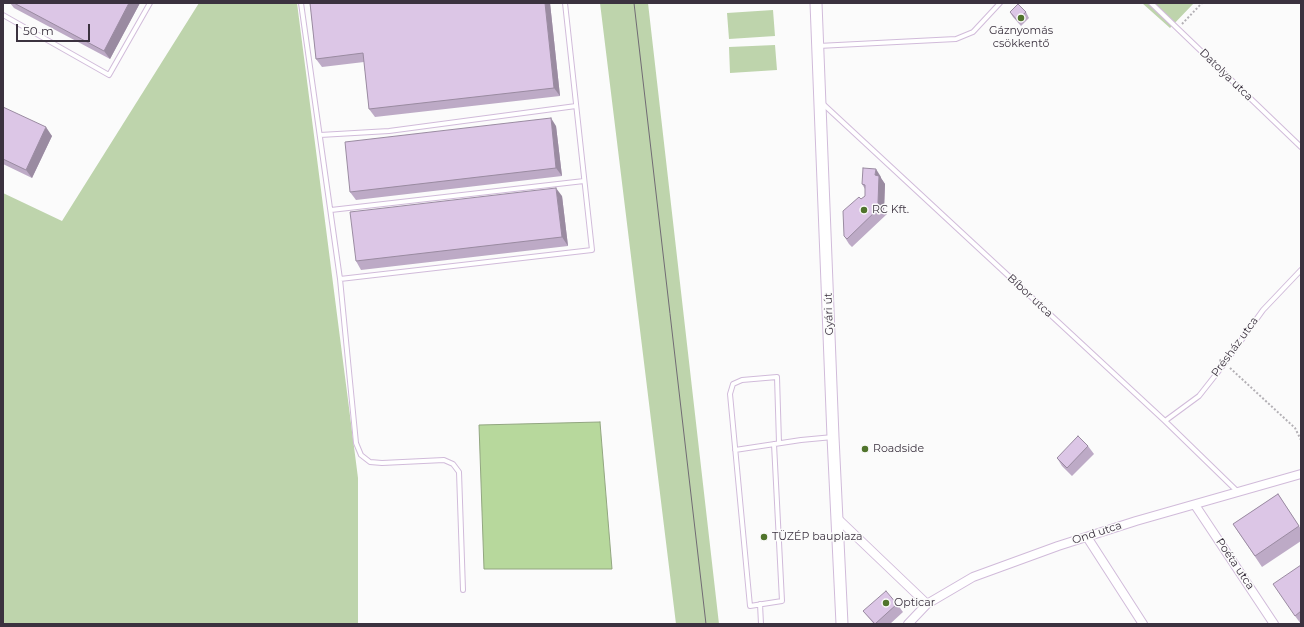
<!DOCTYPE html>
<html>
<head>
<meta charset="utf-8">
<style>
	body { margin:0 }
	#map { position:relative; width:1304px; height:627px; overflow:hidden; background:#fbfbfb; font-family:Montserrat,sans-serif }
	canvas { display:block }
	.frame { position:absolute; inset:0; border:4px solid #3b323f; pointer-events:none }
	.scale { position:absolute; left:16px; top:24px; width:74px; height:18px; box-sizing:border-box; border:2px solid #3b323f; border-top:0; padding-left:5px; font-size:12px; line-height:14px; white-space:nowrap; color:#3b323f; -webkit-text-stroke:3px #fbfbfb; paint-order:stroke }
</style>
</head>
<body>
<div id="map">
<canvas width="1304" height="627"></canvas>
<div class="frame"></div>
<div class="scale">50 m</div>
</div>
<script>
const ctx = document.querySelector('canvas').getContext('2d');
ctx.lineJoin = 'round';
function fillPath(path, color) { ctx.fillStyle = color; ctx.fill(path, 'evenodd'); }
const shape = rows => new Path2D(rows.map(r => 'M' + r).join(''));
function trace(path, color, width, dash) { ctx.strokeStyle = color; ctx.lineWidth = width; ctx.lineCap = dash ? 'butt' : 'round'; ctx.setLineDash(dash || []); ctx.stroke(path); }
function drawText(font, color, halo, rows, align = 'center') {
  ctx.font = font + ' Montserrat,sans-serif'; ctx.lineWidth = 3; ctx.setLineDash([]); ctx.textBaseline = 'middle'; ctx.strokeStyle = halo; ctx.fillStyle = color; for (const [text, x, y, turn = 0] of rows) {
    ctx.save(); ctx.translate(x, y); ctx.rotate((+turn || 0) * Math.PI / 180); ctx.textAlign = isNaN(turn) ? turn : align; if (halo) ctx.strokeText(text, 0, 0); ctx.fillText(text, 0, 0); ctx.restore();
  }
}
fillPath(shape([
	[199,3,297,3,358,478,358,624,3,624,3,193,62,221],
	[600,3,648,3,719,624,676,624],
	[1142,3,1194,3,1170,28],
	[773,10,775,36,729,39,727,13],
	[775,45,777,70,730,73,729,47]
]), '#bed4ac');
const water = shape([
	[600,422,612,569,484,569,479,425,600,422]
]);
fillPath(water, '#b7d89c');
trace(water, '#92a680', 1);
const lane = shape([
	[301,3,340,279,592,250,565,3],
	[1151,3,1301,147],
	[3,15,109,75,150,3],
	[818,46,956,39,973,32,1000,3],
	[822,103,1165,421,1238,492],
	[320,135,389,131,576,106],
	[331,210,584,181],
	[340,279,356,443,361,455,370,462,382,463,444,460,453,464,459,472,463,590],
	[1165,421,1199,396,1225,363,1263,310,1301,270],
	[774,444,782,601,750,606,730,394,733,384,742,380,777,377,779,443],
	[735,450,801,440,833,437],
	[760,604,761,624]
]);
const street = shape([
	[1195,505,1274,624],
	[837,518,927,604],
	[1087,537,1143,624],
	[908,624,927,604,973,577,1058,546,1136,521,1301,474]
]);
const secondary = shape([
	[816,3,833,437,842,624]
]);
trace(lane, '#d1bbda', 6);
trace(street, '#d1bbda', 10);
trace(secondary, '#d1bbda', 13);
trace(shape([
	[1182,24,1202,3],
	[1230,368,1295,428,1301,440]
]), '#b3b0b5', 2, [2, 2]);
trace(lane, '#fff', 4);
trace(street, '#fff', 8);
trace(secondary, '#fff', 11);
trace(shape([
	[634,3,706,624]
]), '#716b74', 1);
fillPath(shape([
	[10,3,140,3,110,59,14,8],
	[310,3,550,3,560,96,375,117,369,109,364,62,322,67,316,59],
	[1010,12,1026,12,1029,18,1021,26,1013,17],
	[3,107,52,136,32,178,3,164],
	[556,126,562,176,356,200,350,192],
	[881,177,881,178,885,184,884,210,887,214,852,247,849,244,844,236,861,199,865,196,865,189,862,184],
	[562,196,568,246,361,270,356,261],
	[1088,446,1094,454,1072,476,1062,466,1057,458],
	[1278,494,1301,529,1301,541,1262,567,1233,524],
	[1301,565,1301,624,1295,616],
	[897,604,903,612,890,624,874,624,863,611]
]), '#bdaac6');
fillPath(shape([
	[129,3,140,3,110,59,104,51],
	[545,3,550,3,560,96,554,88],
	[551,118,556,126,562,176,556,168],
	[46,127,52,136,32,178,26,170],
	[876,169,881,177,881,178,885,184,884,210,878,203,875,175],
	[556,188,562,196,568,246,562,237]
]), '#9a8ba1');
const building = shape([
	[14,3,129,3,104,51,14,3],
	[310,3,545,3,554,88,369,109,363,53,316,59,310,3],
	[1018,4,1026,12,1017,20,1010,12,1018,4],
	[3,107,46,127,26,170,3,159,3,107],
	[551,118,556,168,350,192,345,142,551,118],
	[863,168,876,169,875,175,879,176,878,203,881,206,847,239,844,236,843,211,859,197,861,199,865,196,865,185,862,184,863,168],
	[556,188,562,237,356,261,350,212,556,188],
	[1078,436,1088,446,1067,468,1057,458,1078,436],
	[1278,494,1299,526,1255,556,1233,524,1278,494],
	[1301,565,1301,611,1295,616,1273,584,1301,565],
	[886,591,897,604,875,624,863,611,886,591]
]);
fillPath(building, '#dcc6e6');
trace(building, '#9a8ba1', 1);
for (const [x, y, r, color] of [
	[1021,18,4,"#50742c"],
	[864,210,4,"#50742c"],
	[865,449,4,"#50742c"],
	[764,537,4,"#50742c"],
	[886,603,4,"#50742c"]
]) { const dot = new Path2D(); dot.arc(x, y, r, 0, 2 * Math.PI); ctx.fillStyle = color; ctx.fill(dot); trace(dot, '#fbfbfb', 1.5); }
drawText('11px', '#3b323f', '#fbfbfb', [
	["Gáznyomás",1021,31,"center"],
	["csökkentő",1021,44,"center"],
	["RC Kft.",872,210],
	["Roadside",873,449],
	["TÜZÉP bauplaza",772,537],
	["Opticar",894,603]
], 'left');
drawText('11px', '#3b323f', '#fbfbfb', [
	["Datolya utca",1226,75,44],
	["Bíbor utca",1030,296,43],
	["Gyári út",829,314,-92],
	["Présház utca",1235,347,-54],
	["Ond utca",1097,533,-18],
	["Poéta utca",1235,564,56]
]);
</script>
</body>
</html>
